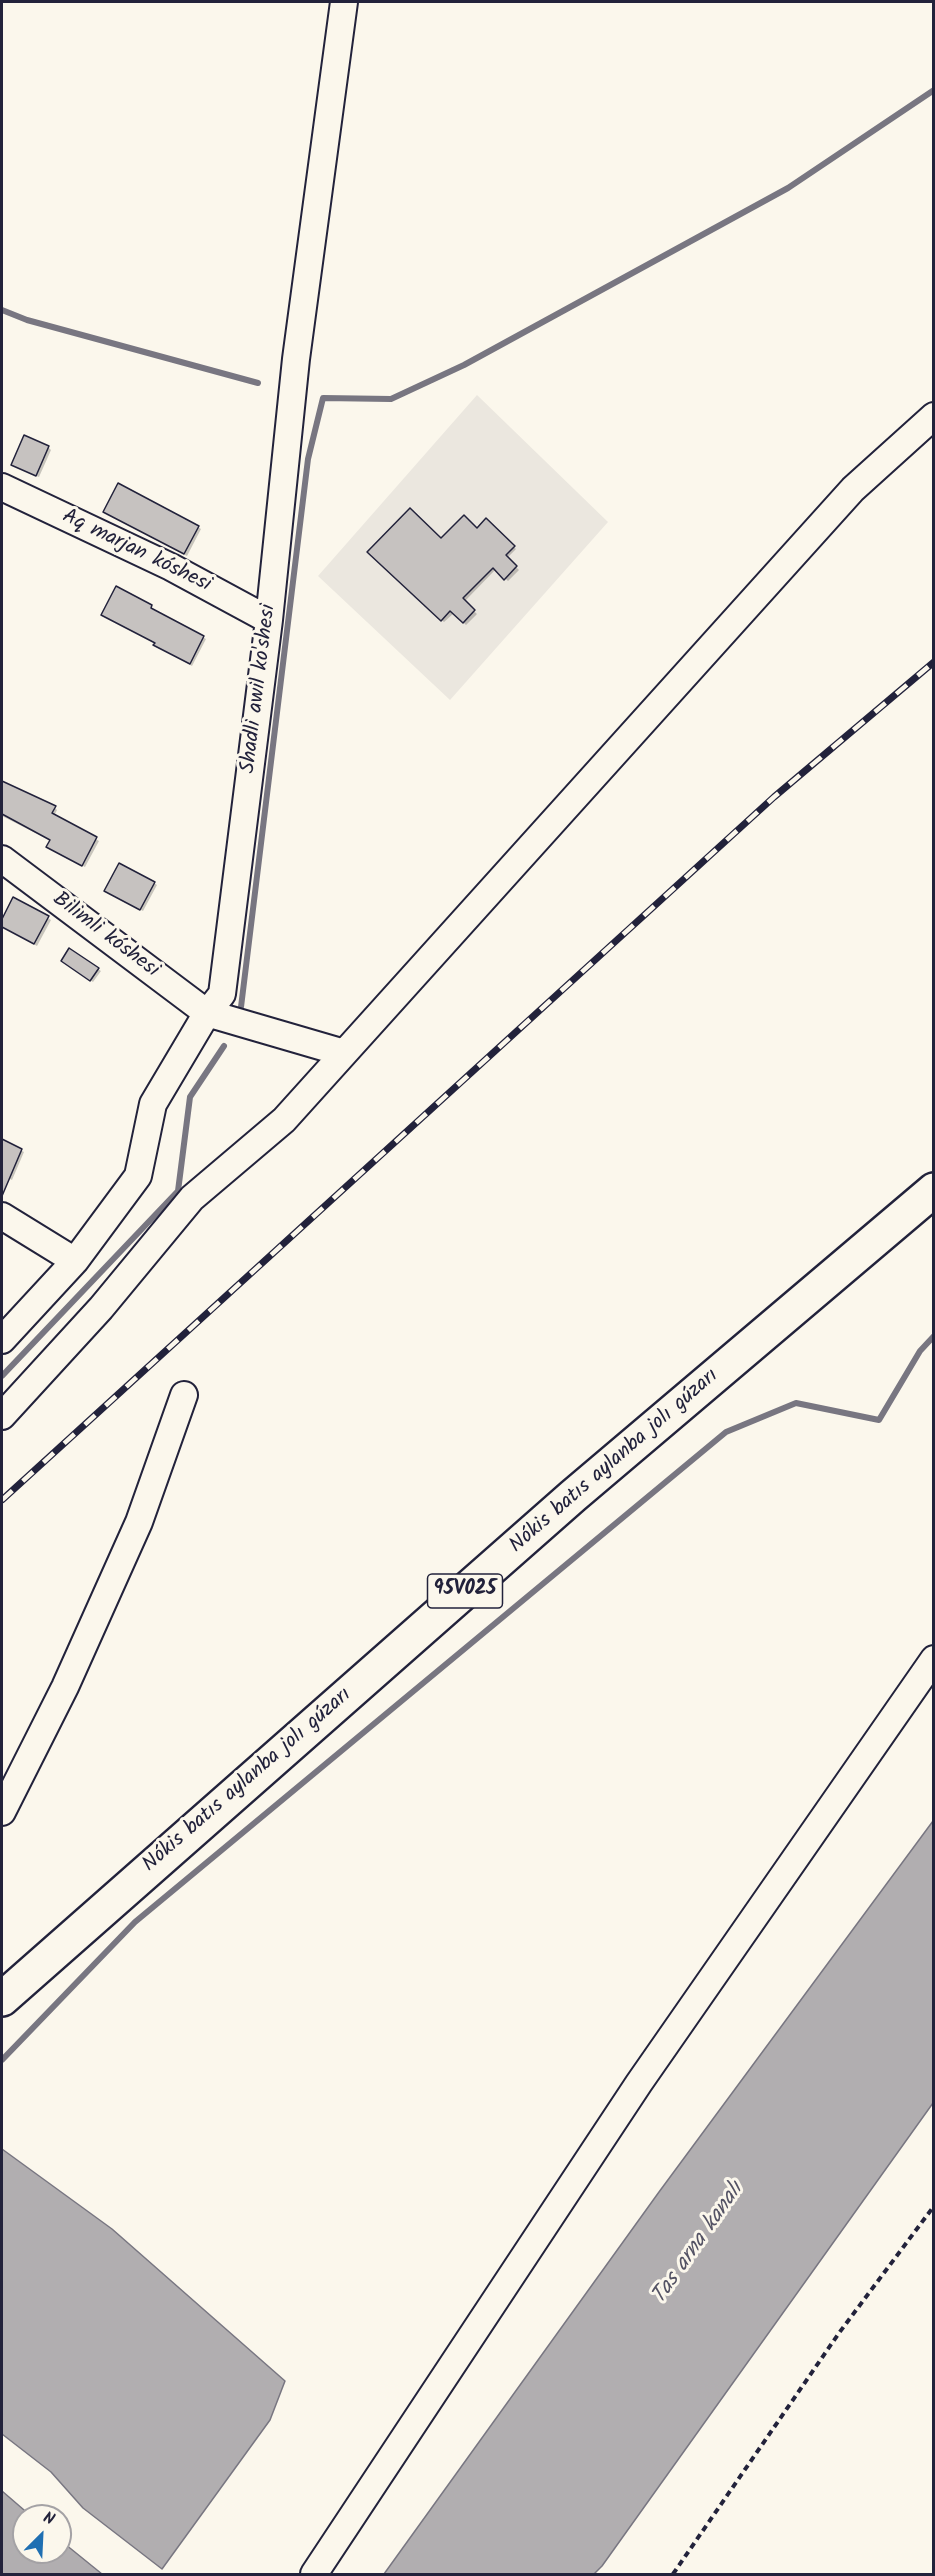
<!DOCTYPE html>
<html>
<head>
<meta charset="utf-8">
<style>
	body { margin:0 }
	#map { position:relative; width:935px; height:2576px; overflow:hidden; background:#fbf7ec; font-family:Kalam,sans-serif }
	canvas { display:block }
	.frame { position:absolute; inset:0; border:3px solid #22223b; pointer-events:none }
	.north { position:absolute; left:12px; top:2504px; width:60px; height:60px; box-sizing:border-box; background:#fbf7ec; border:2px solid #a4a2a5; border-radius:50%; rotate:24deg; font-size:16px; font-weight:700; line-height:24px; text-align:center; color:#22223b }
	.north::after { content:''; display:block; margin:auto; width:21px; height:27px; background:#1f6fb2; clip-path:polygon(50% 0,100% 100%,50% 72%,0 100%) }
</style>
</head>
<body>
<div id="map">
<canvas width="935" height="2576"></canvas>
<div class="frame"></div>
<div class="north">N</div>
</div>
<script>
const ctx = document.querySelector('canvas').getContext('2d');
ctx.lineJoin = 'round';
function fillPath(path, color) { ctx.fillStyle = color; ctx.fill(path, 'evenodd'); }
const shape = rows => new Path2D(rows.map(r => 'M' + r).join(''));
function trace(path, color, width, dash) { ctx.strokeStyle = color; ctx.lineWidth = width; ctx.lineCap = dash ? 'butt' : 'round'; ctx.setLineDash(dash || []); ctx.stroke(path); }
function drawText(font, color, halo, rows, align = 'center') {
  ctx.font = font + ' Kalam,sans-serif'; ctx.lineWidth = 6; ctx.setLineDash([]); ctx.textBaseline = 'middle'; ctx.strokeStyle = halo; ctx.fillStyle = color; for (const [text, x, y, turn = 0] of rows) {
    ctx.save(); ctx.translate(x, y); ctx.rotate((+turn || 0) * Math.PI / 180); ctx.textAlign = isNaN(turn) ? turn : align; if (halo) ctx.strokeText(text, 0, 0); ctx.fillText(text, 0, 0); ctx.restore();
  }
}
fillPath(shape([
	[477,395,608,522,450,700,318,576]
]), '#ebe7df');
const water = shape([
	[933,1821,933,2103,602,2566,594,2574,384,2574,659,2192,933,1821],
	[2,2149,112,2229,285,2381,270,2420,162,2569,83,2508,51,2472,2,2434,2,2149],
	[2,2491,31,2516,24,2516,24,2552,60,2552,60,2540,102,2574,2,2574,2,2491]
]);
fillPath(water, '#b1aeb0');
trace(water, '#787681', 1.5);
fillPath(shape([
	[48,447,51,450,39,477,15,467],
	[105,512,198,527,201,529,187,556],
	[486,521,516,549,507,558,519,570,508,581,496,569,464,602,477,614,466,625,454,613,444,622,369,552,441,540,477,530],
	[151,607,153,611,206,639,192,666,158,647,156,643,105,617],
	[2,782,55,808,57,810,54,816,99,841,85,867,51,849,51,841,2,816],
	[154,883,157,885,143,911,106,891],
	[14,899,51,920,37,946,2,927],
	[70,950,101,971,93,982,65,963],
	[2,1141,24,1152,12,1180,2,1175]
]), '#0003');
trace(shape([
	[2,310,27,320,258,383],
	[241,1007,308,459,323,398,391,399,464,365,788,188,934,90],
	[2,1376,178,1191,190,1097,224,1046],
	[2,2060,135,1922,726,1432,796,1403,879,1420,920,1351,934,1336]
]), '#787681', 6);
const building = shape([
	[24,435,49,446,36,476,11,465,24,435],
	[118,483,199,526,184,554,103,512,118,483],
	[410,508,441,538,464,515,477,528,486,518,515,546,506,555,517,566,504,580,493,568,463,598,475,610,463,623,450,611,441,621,367,552,410,508],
	[116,586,152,605,151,608,204,636,190,664,153,645,155,643,101,615,116,586],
	[2,781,56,806,52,813,97,837,82,866,46,847,50,840,2,814,2,781],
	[119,863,155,882,140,910,104,891,119,863],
	[13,897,49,916,34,944,2,927,2,919,13,897],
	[69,948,99,968,90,981,61,961,69,948],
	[2,1139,22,1149,2,1196,2,1139]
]);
fillPath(building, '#c6c2c0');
trace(building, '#22223b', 1.5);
const minor = shape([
	[2,487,171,567,269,620],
	[2,859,207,1013,344,1053],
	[2,1216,75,1261],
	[2,1340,75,1261,138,1176,153,1104,207,1013,222,994,269,620,296,359,344,2],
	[2,1416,101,1308,192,1198,284,1120,853,489,934,416],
	[2,1812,65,1687,139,1522,184,1395],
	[314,2574,639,2083,934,1659]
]);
const major = shape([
	[2,1999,573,1496,934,1190]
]);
trace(minor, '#22223b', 30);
trace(major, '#22223b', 38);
trace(shape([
	[673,2574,839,2333,934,2206]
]), '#22223b', 4, [6, 4.5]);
trace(minor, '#fbf7ec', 26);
trace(major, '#fbf7ec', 33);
const rail = shape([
	[2,1500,774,797,934,662]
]);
trace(rail, '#22223b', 7);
trace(rail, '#fbf7ec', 4.5, [14]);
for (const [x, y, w] of [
	[465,1591,75]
]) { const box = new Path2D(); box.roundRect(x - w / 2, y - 17, w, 34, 4.5); ctx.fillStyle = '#fbf7ec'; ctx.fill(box); trace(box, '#22223b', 1.5); }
drawText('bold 20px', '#22223b', null, [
	["95V025",465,1591]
]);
drawText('21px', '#22223b', '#fbf7ec', [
	["Aq marjan kóshesi",136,552,26],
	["Shadli awil ko'shesi",260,689,-83],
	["Bilimli kóshesi",105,936,37],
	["Nókis batıs aylanba jolı gúzarı",615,1462,-41],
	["Nókis batıs aylanba jolı gúzarı",248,1781,-41]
]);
drawText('italic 22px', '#545364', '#fbf7ec', [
	["Tas arna kanalı",699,2244,-55]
]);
</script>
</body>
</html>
